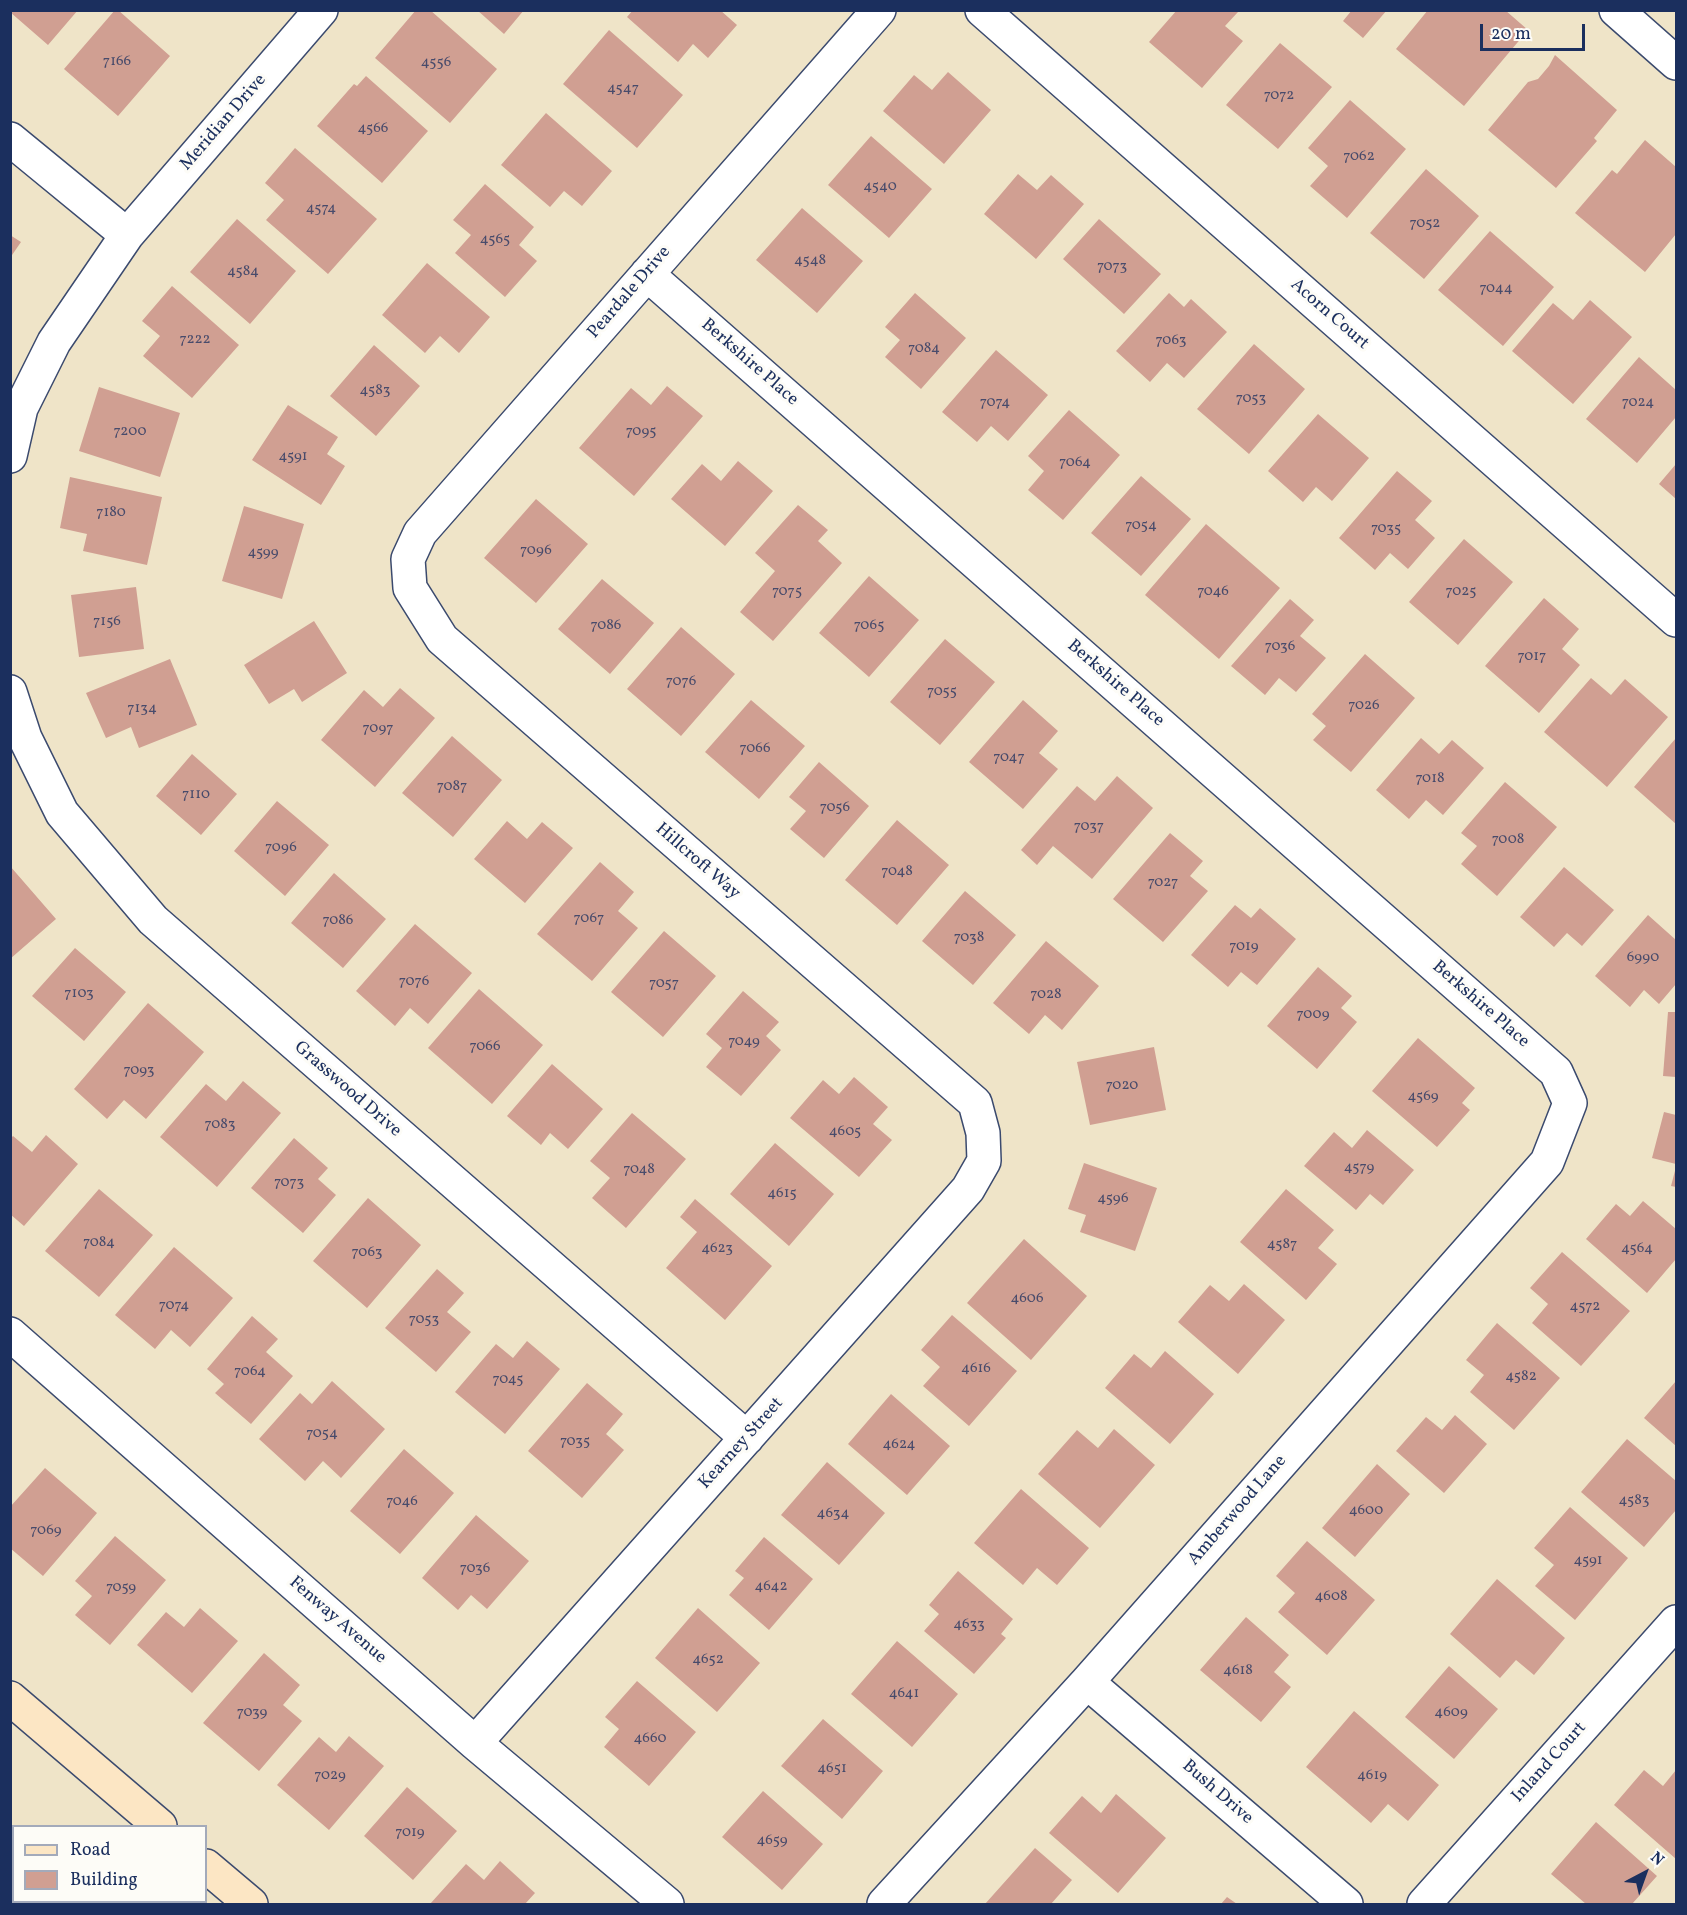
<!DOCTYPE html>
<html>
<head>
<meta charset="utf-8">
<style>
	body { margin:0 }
	#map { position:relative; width:1687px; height:1915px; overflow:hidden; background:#efe4c8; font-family:Vollkorn,serif }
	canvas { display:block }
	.frame { position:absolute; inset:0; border:12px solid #1b2f5e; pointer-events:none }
	.legend { position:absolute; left:12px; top:1825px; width:195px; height:78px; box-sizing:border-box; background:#fdfcf7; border:2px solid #a3aaba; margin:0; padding:8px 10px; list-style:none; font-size:18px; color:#1b2f5e }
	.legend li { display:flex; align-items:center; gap:12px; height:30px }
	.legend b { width:30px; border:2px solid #a3aaba }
	.north { position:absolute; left:1615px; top:1843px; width:60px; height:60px; -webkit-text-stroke:4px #fdfcf7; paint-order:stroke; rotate:41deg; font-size:16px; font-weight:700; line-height:24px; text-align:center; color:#1b2f5e }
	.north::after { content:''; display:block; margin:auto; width:21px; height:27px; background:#1b2f5e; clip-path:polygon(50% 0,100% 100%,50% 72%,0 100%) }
	.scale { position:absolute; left:1480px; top:24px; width:105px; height:27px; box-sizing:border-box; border:3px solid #1b2f5e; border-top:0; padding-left:8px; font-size:18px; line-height:21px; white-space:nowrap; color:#1b2f5e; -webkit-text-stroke:4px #fdfcf7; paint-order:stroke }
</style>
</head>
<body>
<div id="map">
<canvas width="1687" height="1915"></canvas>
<div class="frame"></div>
<ul class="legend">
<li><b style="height:8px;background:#fce6c4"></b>Road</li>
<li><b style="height:16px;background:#d09f92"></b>Building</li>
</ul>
<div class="north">N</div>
<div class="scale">20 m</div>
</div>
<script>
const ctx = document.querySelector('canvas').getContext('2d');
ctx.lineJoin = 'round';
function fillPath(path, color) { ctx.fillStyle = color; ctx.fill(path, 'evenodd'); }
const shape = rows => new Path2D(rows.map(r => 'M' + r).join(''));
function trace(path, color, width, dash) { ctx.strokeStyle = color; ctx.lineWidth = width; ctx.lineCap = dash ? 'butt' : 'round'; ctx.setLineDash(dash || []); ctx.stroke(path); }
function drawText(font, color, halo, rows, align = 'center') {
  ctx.font = font + ' Vollkorn,serif'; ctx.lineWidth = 6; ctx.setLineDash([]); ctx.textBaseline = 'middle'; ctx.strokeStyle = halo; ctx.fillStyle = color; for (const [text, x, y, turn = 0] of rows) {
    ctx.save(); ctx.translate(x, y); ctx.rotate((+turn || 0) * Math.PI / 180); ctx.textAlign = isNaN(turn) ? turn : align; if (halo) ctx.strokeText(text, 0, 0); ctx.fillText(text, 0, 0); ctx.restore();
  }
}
fillPath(shape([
	[10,10,78,10,48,45,10,12],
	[115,10,118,10,170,56,118,116,64,69],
	[416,10,430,10,497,69,450,123,375,58],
	[477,10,524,10,504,34],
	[633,10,720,10,737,25,708,58,693,44,678,62,627,17],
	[1177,10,1238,12,1225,26,1243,41,1202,88,1149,42],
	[1352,10,1387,10,1363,38,1343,21],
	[1428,10,1505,10,1528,30,1464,106,1396,49],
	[609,30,683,95,637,148,563,84],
	[1280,43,1332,87,1278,149,1226,105],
	[1555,55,1617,110,1594,138,1597,141,1556,188,1488,130,1528,82,1538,79,1549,66],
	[948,72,991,110,944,164,883,111,914,75,932,90],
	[366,76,428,131,382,183,317,126,354,84,357,86],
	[1350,100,1406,149,1347,218,1310,186,1328,166,1308,148],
	[546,113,612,171,582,206,564,191,550,207,501,165],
	[871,136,932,189,889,238,828,185],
	[1645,140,1676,167,1676,234,1645,272,1575,213,1612,170,1617,174],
	[295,148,377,219,328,274,266,220,284,200,265,183],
	[1426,169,1479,216,1424,279,1370,233],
	[1018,174,1037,190,1051,175,1084,204,1036,259,984,214],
	[485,184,534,227,519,245,537,261,505,297,455,253,471,235,453,220],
	[802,208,863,261,817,313,756,260],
	[237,219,296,271,250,324,190,272],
	[1099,219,1161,274,1124,314,1063,259],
	[1490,231,1554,287,1503,346,1438,290],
	[10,235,21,242,10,258],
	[427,263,490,317,459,353,440,336,425,353,382,315],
	[172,286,239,345,192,398,143,356,160,336,142,321],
	[915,293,966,338,921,389,885,357,900,340,885,327],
	[1169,293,1184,307,1191,299,1227,332,1184,378,1167,363,1150,382,1116,351],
	[1590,300,1632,337,1573,404,1512,351,1553,303,1573,320],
	[1254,344,1305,389,1249,454,1197,409],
	[374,345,420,386,376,436,330,396],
	[996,350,1048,395,1008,441,991,426,977,442,942,412],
	[1639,357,1676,390,1676,417,1637,463,1586,419],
	[667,386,703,416,634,496,579,448,631,388,651,405],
	[99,387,180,413,160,477,79,451],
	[288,405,338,437,327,454,345,466,321,505,252,460],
	[1069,410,1120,455,1063,520,1028,490,1044,471,1028,456],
	[1318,414,1369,458,1332,501,1316,487,1303,502,1268,471],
	[738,461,773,491,725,546,671,499,702,464,721,481],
	[1676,464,1676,499,1659,484],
	[1397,471,1432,501,1415,520,1435,538,1408,569,1390,553,1375,570,1339,538],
	[1141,476,1191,519,1141,576,1091,533],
	[70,477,162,497,147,565,83,551,87,534,60,528],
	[536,499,588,544,536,603,484,558],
	[798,505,828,530,818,541,842,563,773,641,740,612,775,571,755,553],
	[244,506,304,524,282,599,222,581],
	[1206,524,1280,588,1219,659,1145,595],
	[1464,539,1513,582,1458,645,1409,602],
	[869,576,919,620,869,677,819,633],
	[602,579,654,623,610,674,558,629],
	[136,587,144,649,79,657,71,595],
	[1544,598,1579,629,1562,649,1580,665,1539,713,1485,666],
	[1290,599,1314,620,1300,636,1326,658,1296,692,1279,678,1265,695,1231,666],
	[314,621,347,673,302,702,294,689,269,704,244,665],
	[681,627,735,674,681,736,627,689],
	[945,639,995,682,940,745,890,702],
	[1365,654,1415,698,1351,772,1313,740,1326,726,1312,714],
	[170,659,197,725,139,748,131,727,106,738,86,693],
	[1591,678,1611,695,1625,679,1668,717,1607,787,1544,732],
	[400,688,435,718,375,787,321,740,364,690,383,707],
	[751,700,805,746,759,799,705,752],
	[1023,700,1058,731,1039,753,1058,769,1023,809,969,762],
	[452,736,502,780,453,837,402,793],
	[1421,738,1439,754,1452,740,1484,768,1443,815,1426,800,1409,819,1376,790],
	[1676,738,1676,824,1634,787],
	[192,754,237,794,201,835,156,796],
	[819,762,869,806,824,858,790,829,806,811,789,797],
	[1117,776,1153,808,1092,879,1053,846,1037,865,1021,850,1077,786,1095,801],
	[1505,782,1557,827,1497,896,1461,864,1477,846,1461,833],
	[277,801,329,845,285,896,234,851],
	[897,820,949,865,897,925,845,880],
	[507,821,527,839,542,822,573,848,525,903,474,859],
	[1170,833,1203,861,1190,876,1208,891,1163,942,1113,899],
	[600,862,634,892,618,911,638,928,592,981,537,934],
	[10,866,56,919,10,959],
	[1564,867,1614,910,1582,946,1567,933,1554,947,1520,917],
	[334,873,386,919,343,968,291,923],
	[965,891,1016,935,973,985,922,941],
	[1235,905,1251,918,1260,908,1296,939,1257,985,1241,972,1228,987,1191,955],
	[1648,915,1676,940,1676,984,1659,1004,1644,990,1630,1007,1595,976],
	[415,924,472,973,428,1024,410,1008,395,1026,356,991],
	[664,931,716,976,663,1037,611,992],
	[1046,941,1099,986,1062,1030,1045,1015,1029,1034,993,1003],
	[75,948,126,992,84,1041,32,996],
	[1318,967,1352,996,1341,1008,1357,1022,1317,1069,1267,1026],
	[479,989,543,1045,492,1104,428,1048],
	[743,991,779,1022,766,1036,781,1050,741,1096,706,1067,722,1048,706,1034],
	[148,1003,204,1052,146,1119,124,1100,107,1119,74,1089],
	[1668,1012,1676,1012,1676,1077,1663,1076],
	[1418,1038,1475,1088,1462,1103,1470,1110,1437,1147,1372,1091],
	[1154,1047,1166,1110,1090,1125,1077,1062],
	[552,1064,603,1109,568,1149,550,1133,541,1145,507,1116],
	[854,1077,888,1107,873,1124,892,1140,859,1177,790,1118,823,1080,839,1094],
	[243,1081,281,1113,217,1187,160,1137,206,1084,226,1101],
	[1664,1112,1676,1115,1676,1164,1652,1158],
	[632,1113,686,1159,626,1228,592,1198,610,1178,590,1161],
	[1367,1130,1414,1170,1383,1205,1370,1194,1356,1210,1304,1166,1334,1132,1352,1148],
	[46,1135,78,1164,24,1226,10,1214,10,1139,13,1136,32,1152],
	[294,1138,328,1168,318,1179,336,1195,303,1233,251,1188],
	[775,1143,834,1194,789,1246,730,1194],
	[1084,1163,1157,1188,1135,1251,1080,1232,1086,1215,1068,1209],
	[1676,1167,1676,1187,1671,1186],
	[99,1189,153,1235,99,1297,45,1251],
	[1286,1189,1334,1230,1318,1248,1337,1264,1306,1300,1240,1242],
	[368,1198,421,1245,367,1308,313,1261],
	[695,1199,772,1266,725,1320,666,1268,697,1232,680,1217],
	[1643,1201,1676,1229,1676,1259,1647,1293,1586,1239,1616,1204,1630,1216],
	[1024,1239,1087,1296,1031,1360,967,1303],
	[174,1247,233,1298,190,1347,171,1330,155,1349,115,1315],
	[1562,1252,1630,1311,1581,1366,1532,1323,1548,1304,1530,1288],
	[437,1269,464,1293,447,1312,471,1332,436,1372,385,1328],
	[1244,1284,1285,1320,1238,1374,1178,1322,1210,1285,1229,1301],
	[952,1315,1017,1371,969,1426,923,1386,940,1367,921,1350],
	[252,1316,278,1339,266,1352,293,1376,251,1424,215,1393,224,1384,207,1369],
	[1497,1323,1560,1378,1514,1430,1470,1392,1484,1375,1466,1360],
	[527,1341,560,1369,505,1434,455,1392,496,1344,513,1358],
	[1165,1351,1214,1394,1170,1444,1105,1388,1134,1354,1151,1368],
	[332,1381,385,1429,341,1478,323,1461,305,1481,259,1439,300,1393,312,1404],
	[1676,1381,1676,1446,1644,1418],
	[587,1383,623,1414,606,1434,624,1450,582,1498,528,1451],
	[891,1394,950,1446,907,1495,848,1444],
	[1455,1415,1487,1444,1444,1493,1396,1451,1426,1417,1442,1430],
	[1114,1429,1155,1465,1100,1528,1038,1474,1077,1430,1098,1448],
	[1627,1439,1676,1481,1676,1510,1644,1547,1581,1492],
	[404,1449,454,1493,400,1554,350,1511],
	[827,1462,885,1513,839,1565,781,1515],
	[1377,1464,1410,1494,1355,1557,1322,1528],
	[45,1468,97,1513,43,1576,10,1548,10,1507],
	[1021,1489,1089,1548,1057,1585,1037,1568,1023,1585,974,1543],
	[1570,1507,1628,1558,1575,1620,1535,1586,1554,1565,1534,1548],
	[476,1515,529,1561,487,1609,471,1595,458,1610,422,1578],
	[115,1536,166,1580,110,1645,75,1615,92,1596,75,1581],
	[764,1537,813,1579,769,1630,729,1595,744,1578,735,1571],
	[1307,1541,1375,1600,1327,1655,1278,1612,1295,1593,1276,1576],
	[958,1571,1013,1619,1001,1634,1006,1638,974,1674,924,1631,939,1614,929,1605],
	[1497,1579,1565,1638,1534,1675,1516,1660,1500,1678,1450,1634],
	[200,1608,238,1641,192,1693,137,1645,166,1612,184,1627],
	[698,1608,760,1663,717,1712,655,1658],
	[1246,1617,1289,1655,1274,1672,1291,1687,1261,1722,1200,1670],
	[897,1641,958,1694,912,1747,851,1694],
	[264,1653,300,1685,283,1705,302,1721,259,1771,203,1723],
	[1449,1666,1498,1709,1454,1759,1405,1717],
	[637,1681,696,1732,649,1786,604,1747,619,1729,605,1717],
	[1354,1711,1439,1785,1408,1821,1388,1804,1371,1823,1306,1767],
	[823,1719,883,1771,842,1819,781,1766],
	[349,1736,384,1766,329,1830,277,1785,319,1737,336,1752],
	[1644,1770,1663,1786,1676,1770,1676,1859,1614,1805],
	[407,1787,457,1831,413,1880,364,1836],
	[763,1791,823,1844,782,1890,722,1837],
	[1116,1794,1166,1838,1118,1893,1049,1833,1082,1796,1101,1813],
	[1596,1822,1657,1876,1632,1904,1586,1904,1551,1874],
	[1035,1848,1072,1880,1051,1904,985,1904],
	[500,1861,535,1893,525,1904,430,1904,466,1864,484,1880],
	[1227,1897,1237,1904,1221,1904]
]), '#d09f92');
const street = shape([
	[982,10,1676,620],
	[1616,10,1676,63],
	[10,139,127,235],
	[647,274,1556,1072,1570,1103,1547,1162,1087,1682,884,1904],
	[10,456,21,408,54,342,127,235,321,10],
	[10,692,25,738,62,813,153,920,747,1438],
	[10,1334,475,1743,667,1904],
	[1087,1682,1346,1904],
	[475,1743,968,1189,984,1161,983,1133,975,1103,442,639,410,588,408,559,420,533,879,10],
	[1424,1904,1676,1622]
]);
const secondary = shape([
	[10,1698,160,1826],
	[206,1866,251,1904]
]);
trace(street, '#3b4a6e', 36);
trace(secondary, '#3b4a6e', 36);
trace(street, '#fff', 33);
trace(secondary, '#fce6c4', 33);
drawText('15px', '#484b6b', null, [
	["7166",117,62],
	["4556",436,63],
	["4547",623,89],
	["7072",1279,96],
	["4566",373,129],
	["7062",1359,157],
	["4540",880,187],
	["4574",321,209],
	["7052",1425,224],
	["4565",495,240],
	["4548",810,261],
	["7073",1112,267],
	["4584",243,272],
	["7044",1496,289],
	["7222",195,340],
	["7063",1171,341],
	["7084",924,349],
	["4583",375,391],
	["7053",1251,399],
	["7074",995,403],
	["7024",1638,403],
	["7200",130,432],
	["7095",641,432],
	["4591",293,457],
	["7064",1075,463],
	["7180",111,513],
	["7054",1141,526],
	["7035",1386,529],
	["7096",536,551],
	["4599",263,553],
	["7075",787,592],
	["7046",1213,592],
	["7025",1461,592],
	["7156",107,622],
	["7086",606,626],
	["7065",869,626],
	["7036",1280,647],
	["7017",1532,657],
	["7076",681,682],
	["7055",942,692],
	["7026",1364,706],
	["7134",142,709],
	["7097",378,729],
	["7066",755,749],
	["7047",1009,758],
	["7018",1430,779],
	["7087",452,787],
	["7110",196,795],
	["7056",835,808],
	["7037",1089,827],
	["7008",1508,840],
	["7096",281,848],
	["7048",897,872],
	["7027",1163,883],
	["7067",589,919],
	["7086",338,921],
	["7038",969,938],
	["7019",1244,947],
	["6990",1643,958],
	["7076",414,982],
	["7057",664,984],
	["7103",79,994],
	["7028",1046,995],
	["7009",1313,1015],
	["7049",744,1042],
	["7066",485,1047],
	["7093",139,1071],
	["7020",1122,1086],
	["4569",1423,1097],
	["7083",220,1125],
	["4605",845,1132],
	["4579",1359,1168],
	["7048",639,1170],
	["7073",289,1183],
	["4615",782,1194],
	["4596",1113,1199],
	["7084",99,1243],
	["4587",1282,1245],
	["4623",717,1249],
	["4564",1637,1249],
	["7063",367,1253],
	["4606",1027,1299],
	["7074",174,1306],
	["4572",1585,1307],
	["7053",424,1320],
	["4616",976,1369],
	["7064",250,1372],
	["4582",1521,1377],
	["7045",508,1380],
	["7054",322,1434],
	["7035",575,1442],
	["4624",899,1445],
	["4583",1634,1501],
	["7046",402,1502],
	["4600",1366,1511],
	["4634",833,1514],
	["7069",46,1531],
	["4591",1588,1561],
	["7036",475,1569],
	["4642",771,1587],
	["7059",121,1588],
	["4608",1331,1597],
	["4633",969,1625],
	["4652",708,1660],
	["4618",1238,1671],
	["4641",904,1694],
	["7039",252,1713],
	["4609",1451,1713],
	["4660",650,1739],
	["4651",832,1769],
	["7029",330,1776],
	["4619",1372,1776],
	["7019",410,1833],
	["4659",772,1841]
]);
drawText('18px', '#1b2f5e', '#fdfcf7', [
	["Meridian Drive",224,123,-49],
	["Peardale Drive",630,293,-49],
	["Acorn Court",1329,315,41],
	["Berkshire Place",749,363,41],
	["Berkshire Place",1115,684,41],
	["Hillcroft Way",697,862,41],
	["Berkshire Place",1480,1005,41],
	["Grasswood Drive",347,1090,41],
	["Kearney Street",742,1444,-48],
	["Amberwood Lane",1238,1511,-49],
	["Fenway Avenue",337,1621,41],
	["Inland Court",1550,1763,-48],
	["Bush Drive",1217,1793,41]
]);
</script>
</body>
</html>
